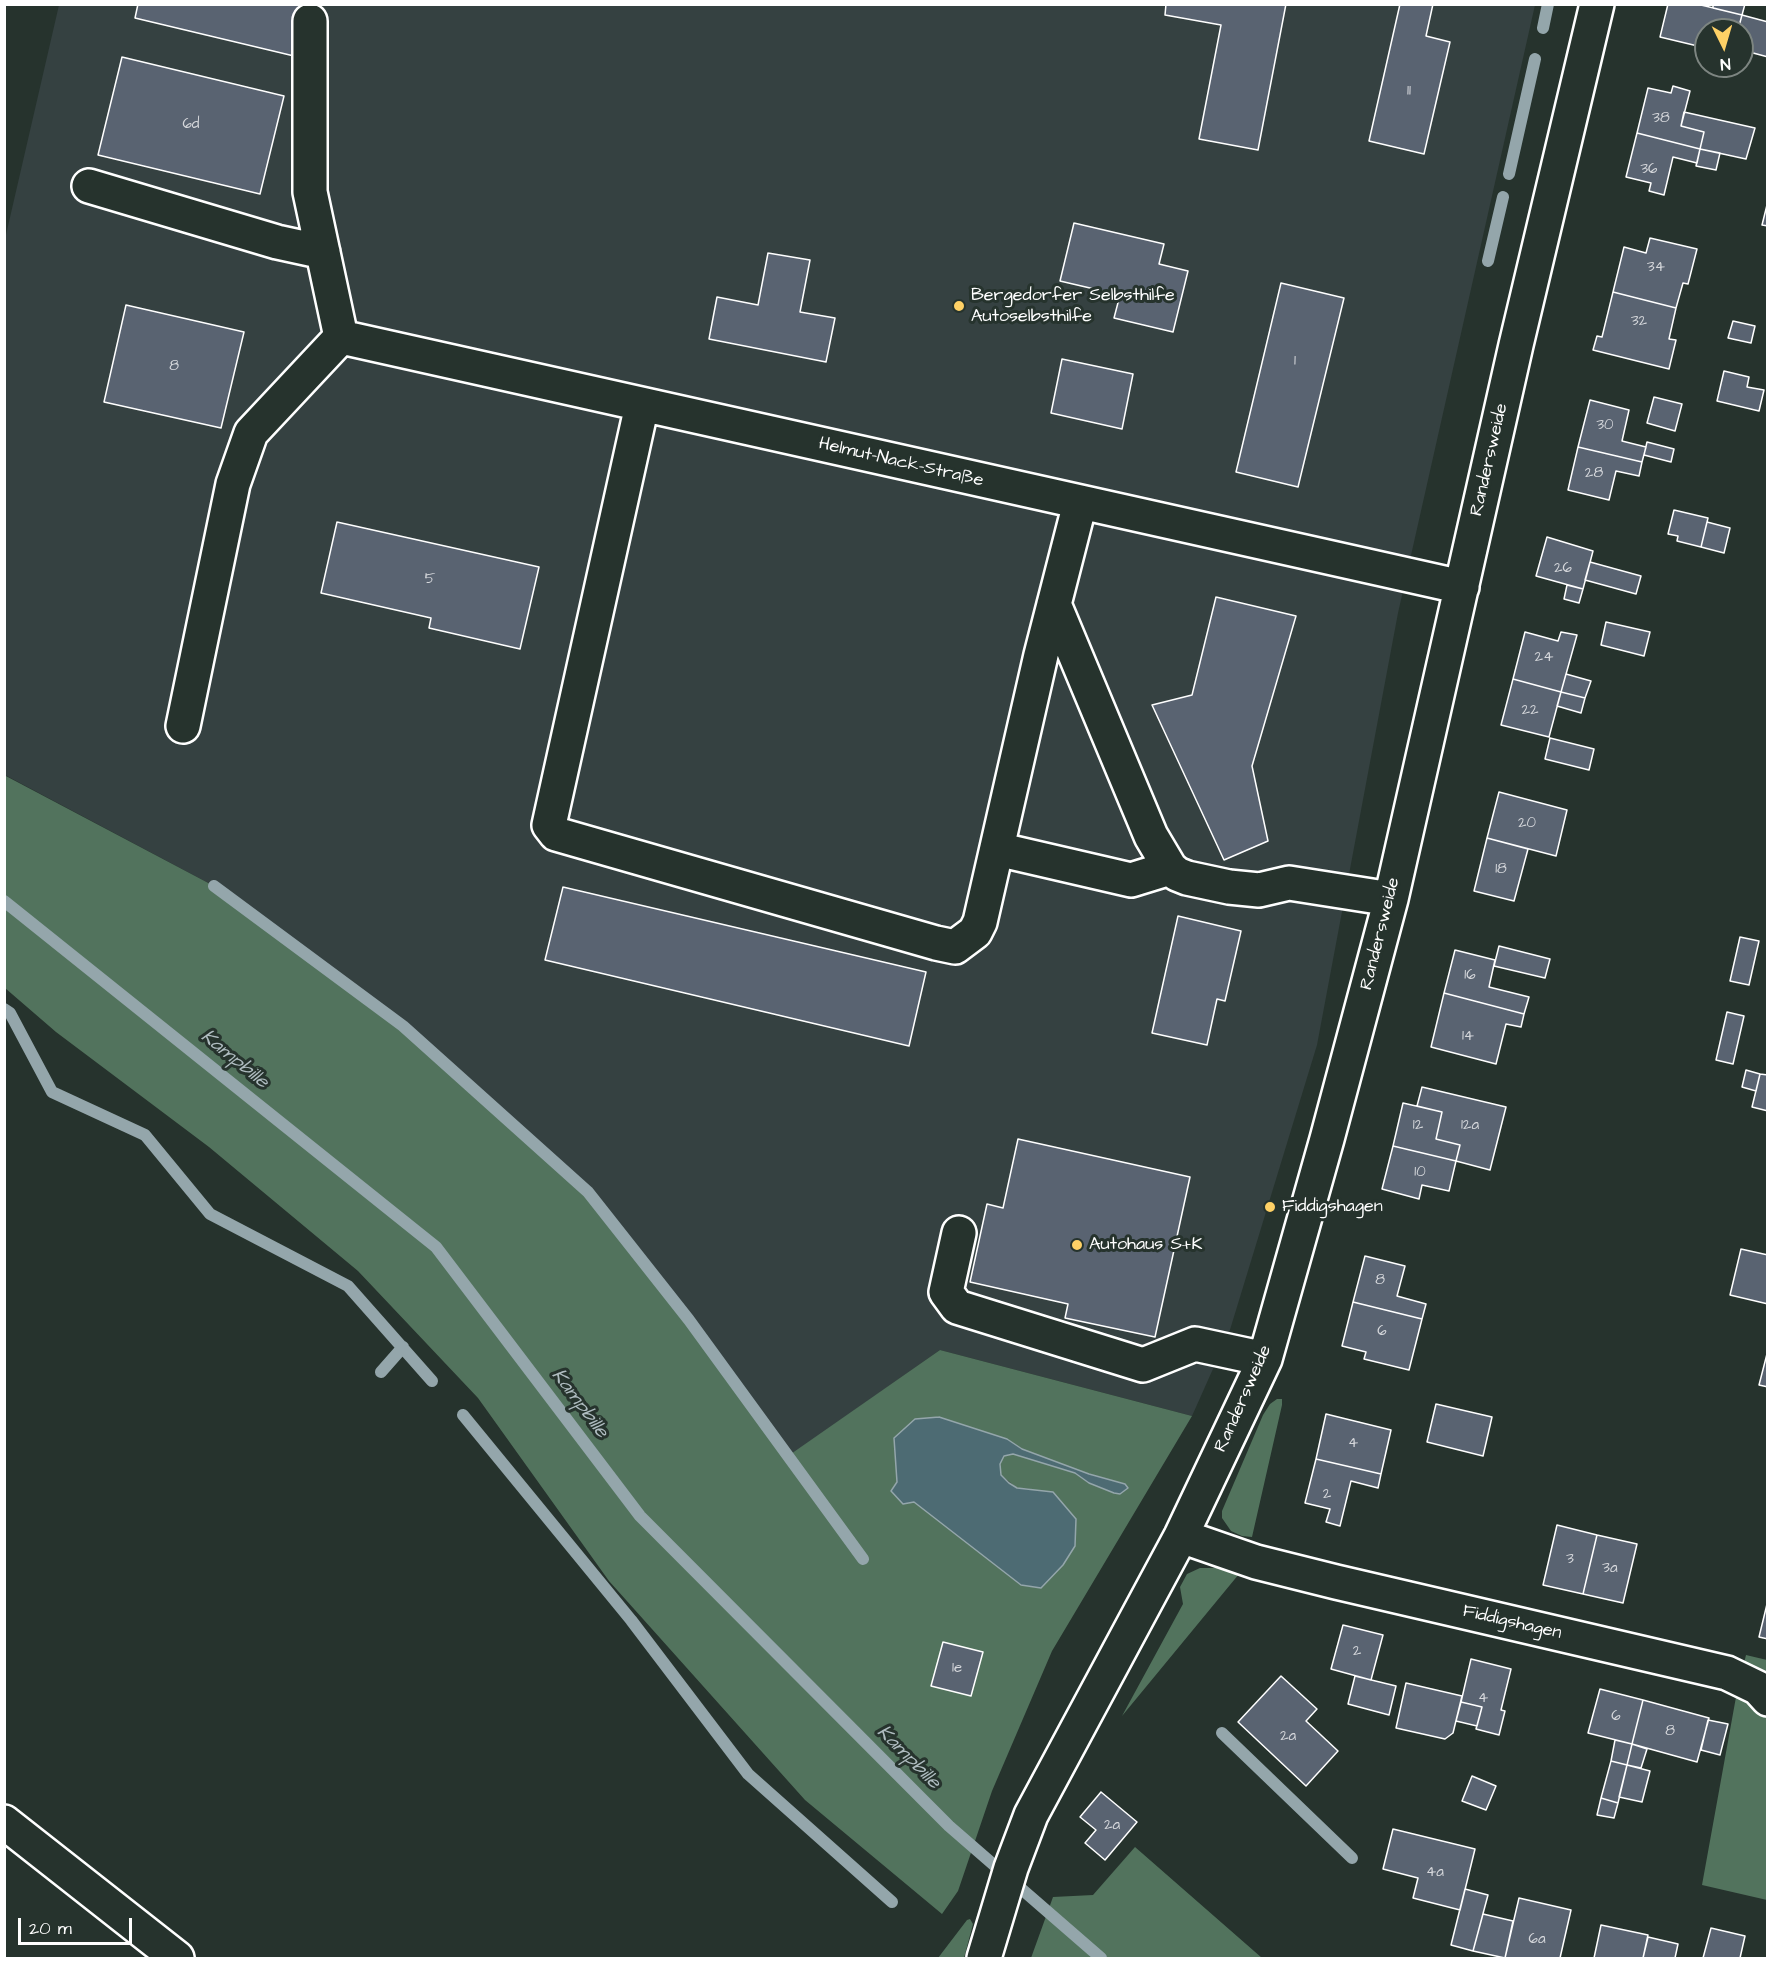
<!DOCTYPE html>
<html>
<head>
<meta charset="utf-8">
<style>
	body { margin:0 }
	#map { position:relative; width:1772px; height:1963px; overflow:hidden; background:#26332d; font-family:"Architects Daughter",sans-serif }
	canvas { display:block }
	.frame { position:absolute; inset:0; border:6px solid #fff; pointer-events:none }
	.north { position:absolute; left:1694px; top:18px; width:60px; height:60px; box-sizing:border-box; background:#26332d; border:2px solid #7d8581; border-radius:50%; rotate:175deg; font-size:16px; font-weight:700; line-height:24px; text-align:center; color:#fff }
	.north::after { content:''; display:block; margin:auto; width:21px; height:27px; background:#ffd166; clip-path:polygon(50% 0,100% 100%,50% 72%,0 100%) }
	.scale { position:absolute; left:18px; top:1918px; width:114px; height:27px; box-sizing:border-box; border:3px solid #fff; border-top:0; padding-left:8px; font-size:18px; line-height:21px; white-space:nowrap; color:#fff; -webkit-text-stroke:4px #26332d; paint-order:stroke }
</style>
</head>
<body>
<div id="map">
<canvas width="1772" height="1963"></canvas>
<div class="frame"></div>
<div class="north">N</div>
<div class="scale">20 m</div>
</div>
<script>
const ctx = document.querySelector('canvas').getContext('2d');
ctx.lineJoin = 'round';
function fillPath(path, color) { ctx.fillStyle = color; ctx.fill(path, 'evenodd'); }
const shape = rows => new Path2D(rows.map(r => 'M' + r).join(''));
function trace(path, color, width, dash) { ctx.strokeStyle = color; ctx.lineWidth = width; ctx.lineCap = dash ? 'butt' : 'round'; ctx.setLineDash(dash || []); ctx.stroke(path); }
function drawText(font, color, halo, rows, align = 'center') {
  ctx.font = font + ' "Architects Daughter",sans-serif'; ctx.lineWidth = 6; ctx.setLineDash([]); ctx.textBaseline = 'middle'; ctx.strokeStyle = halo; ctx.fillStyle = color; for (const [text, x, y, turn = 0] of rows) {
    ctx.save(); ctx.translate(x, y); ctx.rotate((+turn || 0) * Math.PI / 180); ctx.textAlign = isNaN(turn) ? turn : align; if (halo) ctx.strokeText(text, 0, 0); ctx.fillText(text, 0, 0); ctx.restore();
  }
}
fillPath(shape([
	[59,5,1535,5,1398,613,1317,1045,1229,1333,1192,1416,940,1350,788,1457,689,1321,588,1192,214,886,5,775,5,239]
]), '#354141');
fillPath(shape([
	[4,775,214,886,403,1026,588,1192,689,1320,788,1456,940,1350,1192,1416,1052,1651,992,1791,958,1891,942,1914,805,1800,609,1581,478,1398,358,1271,209,1147,56,1032,5,988],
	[1007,1439,1022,1449,1089,1474,1125,1484,1114,1493,1089,1483,1075,1473,1013,1454,1004,1456,1000,1464,1001,1475,1017,1488,1031,1489,1041,1588,1021,1585,914,1501,891,1491,897,1482],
	[1277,1399,1282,1399,1282,1405,1252,1537,1242,1536,1231,1531,1222,1518,1222,1511,1263,1415,1270,1404],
	[1200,1568,1217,1568,1239,1574,1122,1716,1183,1604,1180,1587,1187,1574],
	[1746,1655,1767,1660,1767,1900,1702,1885,1736,1697],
	[1135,1847,1262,1958,1031,1958,1053,1897,1093,1895],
	[970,1919,973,1924,964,1958,938,1958,967,1920]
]), '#52735d');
const water = shape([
	[939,1417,1007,1439,1022,1449,1089,1474,1125,1484,1128,1488,1120,1494,1114,1493,1089,1483,1075,1473,1013,1454,1004,1456,1000,1464,1001,1475,1009,1483,1017,1488,1053,1492,1076,1519,1075,1546,1063,1565,1041,1588,1021,1585,914,1502,903,1504,891,1491,897,1482,894,1438,915,1419,939,1417]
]);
fillPath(water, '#4d6b73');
trace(water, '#94a6ab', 1.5);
trace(shape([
	[1543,28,1548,4],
	[1509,174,1535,59],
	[1488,261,1503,197],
	[214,886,403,1026,588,1192,689,1320,863,1559],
	[4,901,436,1247,640,1516,949,1826,1101,1958],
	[4,1009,10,1013,52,1092,145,1135,210,1214,348,1286,432,1381],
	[381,1372,403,1347],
	[463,1415,631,1620,748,1774,892,1902],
	[1222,1733,1352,1858]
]), '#94a6ab', 12);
const building = shape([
	[138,4,306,4,294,56,135,18,138,4],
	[1166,4,1286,4,1258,150,1199,139,1221,25,1165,15,1166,4],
	[1400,4,1433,4,1426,36,1450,42,1424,154,1369,141,1400,4],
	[1668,4,1697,4,1742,15,1738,30,1706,30,1706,48,1660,37,1668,4],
	[1713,4,1745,4,1742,15,1713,8,1713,4],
	[1742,15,1768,22,1768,57,1742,50,1742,30,1738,30,1742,15],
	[122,57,284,96,260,194,98,155,122,57],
	[1673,86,1690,91,1681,126,1704,132,1700,149,1637,133,1648,88,1671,93,1673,86],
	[1684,112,1755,128,1746,159,1700,149,1704,132,1681,126,1684,112],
	[1637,133,1700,149,1697,163,1673,157,1664,195,1649,191,1651,183,1626,177,1637,133],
	[1700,149,1720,153,1716,170,1696,166,1700,149],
	[1768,201,1768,226,1762,225,1768,201],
	[1074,223,1164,244,1159,264,1188,271,1173,332,1114,318,1120,295,1060,281,1074,223],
	[1650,238,1697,249,1688,284,1683,283,1676,308,1613,292,1624,247,1646,253,1650,238],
	[768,253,810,260,800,312,835,318,826,362,709,339,717,297,758,305,768,253],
	[1281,283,1344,298,1298,487,1236,472,1281,283],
	[1613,292,1676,308,1669,339,1676,340,1669,369,1593,350,1597,336,1602,337,1613,292],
	[126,305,244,332,221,428,104,402,126,305],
	[1733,321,1755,326,1751,343,1728,338,1733,321],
	[1062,359,1133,374,1122,429,1051,413,1062,359],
	[1724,371,1749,377,1747,387,1764,390,1759,411,1717,401,1724,371],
	[1654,397,1682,404,1675,431,1647,423,1654,397],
	[1590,400,1629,410,1622,441,1646,447,1642,462,1578,447,1590,400],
	[1647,442,1674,449,1671,462,1644,455,1647,442],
	[1578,447,1642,462,1639,476,1616,471,1609,500,1568,490,1578,447],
	[1674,510,1708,518,1701,547,1677,541,1678,536,1668,534,1674,510],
	[337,522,539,567,520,649,429,628,431,618,321,593,337,522],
	[1707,522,1730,528,1724,553,1701,547,1707,522],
	[1547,537,1593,551,1583,589,1536,576,1547,537],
	[1590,562,1641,576,1636,594,1585,580,1590,562],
	[1567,585,1583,589,1579,603,1564,599,1567,585],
	[1216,597,1296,616,1252,766,1268,841,1224,860,1152,705,1192,695,1216,597],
	[1606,622,1650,632,1644,656,1601,645,1606,622],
	[1525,632,1558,641,1561,632,1577,635,1561,692,1513,679,1525,632],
	[1566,674,1591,681,1585,698,1561,692,1566,674],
	[1513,679,1561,692,1549,737,1501,725,1513,679],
	[1561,692,1585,698,1581,713,1557,706,1561,692],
	[1550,738,1594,749,1589,770,1545,759,1550,738],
	[1499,792,1567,810,1556,856,1487,838,1499,792],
	[1487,838,1528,849,1514,901,1474,891,1487,838],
	[563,887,926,972,909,1046,545,960,563,887],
	[1178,916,1241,931,1225,1001,1217,999,1207,1045,1152,1033,1178,916],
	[1740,937,1759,941,1749,985,1730,981,1740,937],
	[1499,946,1550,959,1545,978,1494,966,1499,946],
	[1455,950,1495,960,1489,987,1529,997,1524,1014,1444,993,1455,950],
	[1444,993,1524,1014,1521,1027,1506,1024,1496,1064,1431,1047,1444,993],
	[1727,1012,1744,1016,1733,1064,1716,1060,1727,1012],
	[1746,1070,1760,1074,1756,1091,1742,1087,1746,1070],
	[1760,1074,1768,1075,1768,1111,1752,1107,1760,1074],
	[1422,1087,1506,1107,1490,1170,1456,1161,1460,1145,1436,1139,1442,1112,1417,1106,1422,1087],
	[1403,1103,1442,1112,1436,1139,1460,1145,1456,1161,1393,1146,1403,1103],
	[1018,1139,1190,1177,1155,1337,1065,1318,1068,1304,970,1282,987,1204,1003,1208,1018,1139],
	[1393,1146,1456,1161,1449,1191,1422,1185,1419,1199,1382,1189,1393,1146],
	[1741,1249,1768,1255,1768,1304,1730,1295,1741,1249],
	[1365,1256,1405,1266,1397,1296,1426,1304,1422,1319,1353,1302,1365,1256],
	[1353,1302,1422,1319,1409,1370,1364,1359,1366,1352,1342,1346,1353,1302],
	[1768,1350,1768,1387,1759,1385,1768,1350],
	[1436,1404,1492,1417,1483,1456,1427,1442,1436,1404],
	[1326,1414,1391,1430,1381,1474,1316,1459,1326,1414],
	[1316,1459,1381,1474,1378,1488,1351,1481,1340,1526,1326,1522,1330,1509,1305,1503,1316,1459],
	[1557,1525,1597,1535,1583,1594,1543,1585,1557,1525],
	[1597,1535,1637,1544,1623,1603,1583,1594,1597,1535],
	[1768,1600,1768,1639,1759,1637,1768,1600],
	[1343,1625,1383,1635,1371,1680,1331,1669,1343,1625],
	[943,1642,983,1652,971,1696,931,1686,943,1642],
	[1471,1659,1511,1669,1501,1710,1505,1711,1499,1735,1476,1729,1482,1707,1461,1702,1471,1659],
	[1281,1676,1317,1709,1306,1721,1338,1751,1306,1786,1238,1722,1281,1676],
	[1355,1676,1396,1686,1389,1715,1348,1704,1355,1676],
	[1406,1683,1462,1696,1453,1733,1445,1739,1396,1728,1406,1683],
	[1600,1689,1643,1700,1632,1744,1588,1733,1600,1689],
	[1643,1700,1709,1718,1697,1762,1632,1744,1643,1700],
	[1461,1702,1482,1707,1477,1726,1456,1721,1461,1702],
	[1708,1720,1728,1724,1720,1755,1701,1750,1708,1720],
	[1615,1740,1632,1744,1627,1765,1611,1761,1615,1740],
	[1632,1744,1647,1749,1641,1768,1627,1765,1632,1744],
	[1611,1761,1627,1765,1618,1803,1601,1798,1611,1761],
	[1627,1765,1650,1771,1642,1802,1619,1797,1627,1765],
	[1472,1776,1496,1786,1486,1810,1462,1801,1472,1776],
	[1101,1792,1137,1822,1105,1860,1085,1843,1096,1830,1080,1817,1101,1792],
	[1601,1798,1618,1803,1614,1818,1597,1815,1601,1798],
	[1393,1829,1475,1849,1460,1910,1413,1898,1418,1878,1383,1869,1393,1829],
	[1465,1889,1488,1895,1473,1951,1451,1945,1465,1889],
	[1519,1898,1571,1910,1560,1958,1505,1958,1519,1898],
	[1483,1914,1513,1921,1505,1958,1473,1951,1483,1914],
	[1601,1925,1648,1935,1643,1958,1594,1958,1601,1925],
	[1711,1928,1745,1936,1740,1958,1703,1958,1711,1928],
	[1648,1937,1678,1944,1675,1958,1643,1958,1648,1937]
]);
fillPath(building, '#596371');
trace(building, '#fff', 1.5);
const minor = shape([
	[310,21,310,192,341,337],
	[89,186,277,242,323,252],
	[341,337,1462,587],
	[642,405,549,825,556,834,936,943,955,947,975,932,980,922,1041,655,1080,503],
	[1054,604,1151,836,1170,868,1177,874,1187,878,1229,887,1259,890,1289,883,1391,899],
	[183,726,233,484,251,433,341,337],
	[997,849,1131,880,1170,868],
	[959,1233,946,1292,957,1307,1143,1365,1195,1344,1265,1359],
	[1181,1536,1256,1562,1336,1582,1727,1673,1758,1688,1768,1699],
	[4,1822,177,1958],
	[984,1958,1011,1868,1031,1815,1181,1536,1265,1359,1327,1139,1391,899,1516,345,1597,4]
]);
trace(minor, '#fff', 38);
trace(minor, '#26332d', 33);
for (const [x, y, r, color] of [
	[959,306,6,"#ffd166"],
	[1270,1207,6,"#ffd166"],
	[1077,1245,6,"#ffd166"]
]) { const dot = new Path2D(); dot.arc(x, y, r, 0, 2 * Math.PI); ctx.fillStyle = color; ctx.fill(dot); trace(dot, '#26332d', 2); }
drawText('15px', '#d6d8dc', null, [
	["11",1409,92],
	["38",1661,119],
	["6d",191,125],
	["36",1649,170],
	["34",1656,268],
	["32",1639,322],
	["1",1295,362],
	["8",174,367],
	["30",1605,426],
	["28",1594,474],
	["26",1563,569],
	["5",430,580],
	["24",1544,658],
	["22",1530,711],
	["20",1527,824],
	["18",1501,870],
	["16",1470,976],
	["14",1468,1037],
	["12",1418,1126],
	["12a",1470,1126],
	["10",1420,1173],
	["8",1380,1281],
	["6",1382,1332],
	["4",1353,1444],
	["2",1327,1495],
	["3",1570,1560],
	["3a",1610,1569],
	["2",1357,1652],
	["1e",957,1669],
	["4",1483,1699],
	["6",1616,1717],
	["8",1670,1732],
	["2a",1288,1737],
	["2a",1112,1826],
	["4a",1435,1873],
	["6a",1537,1940]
]);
drawText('18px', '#fff', '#26332d', [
	["Bergedorfer Selbsthilfe",971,296],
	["Autoselbsthilfe",971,317],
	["Fiddigshagen",1282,1207],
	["Autohaus S+K",1089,1245]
], 'left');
drawText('18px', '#fff', '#26332d', [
	["Randersweide",1490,460,-77],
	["Helmut-Nack-Straße",901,463,13],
	["Randersweide",1381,934,-76],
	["Randersweide",1244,1399,-66],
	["Fiddigshagen",1512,1623,13]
]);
drawText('italic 20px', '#afbcc0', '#26332d', [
	["Kampbille",234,1060,39],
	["Kampbille",579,1404,53],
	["Kampbille",908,1758,45]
]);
</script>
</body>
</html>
